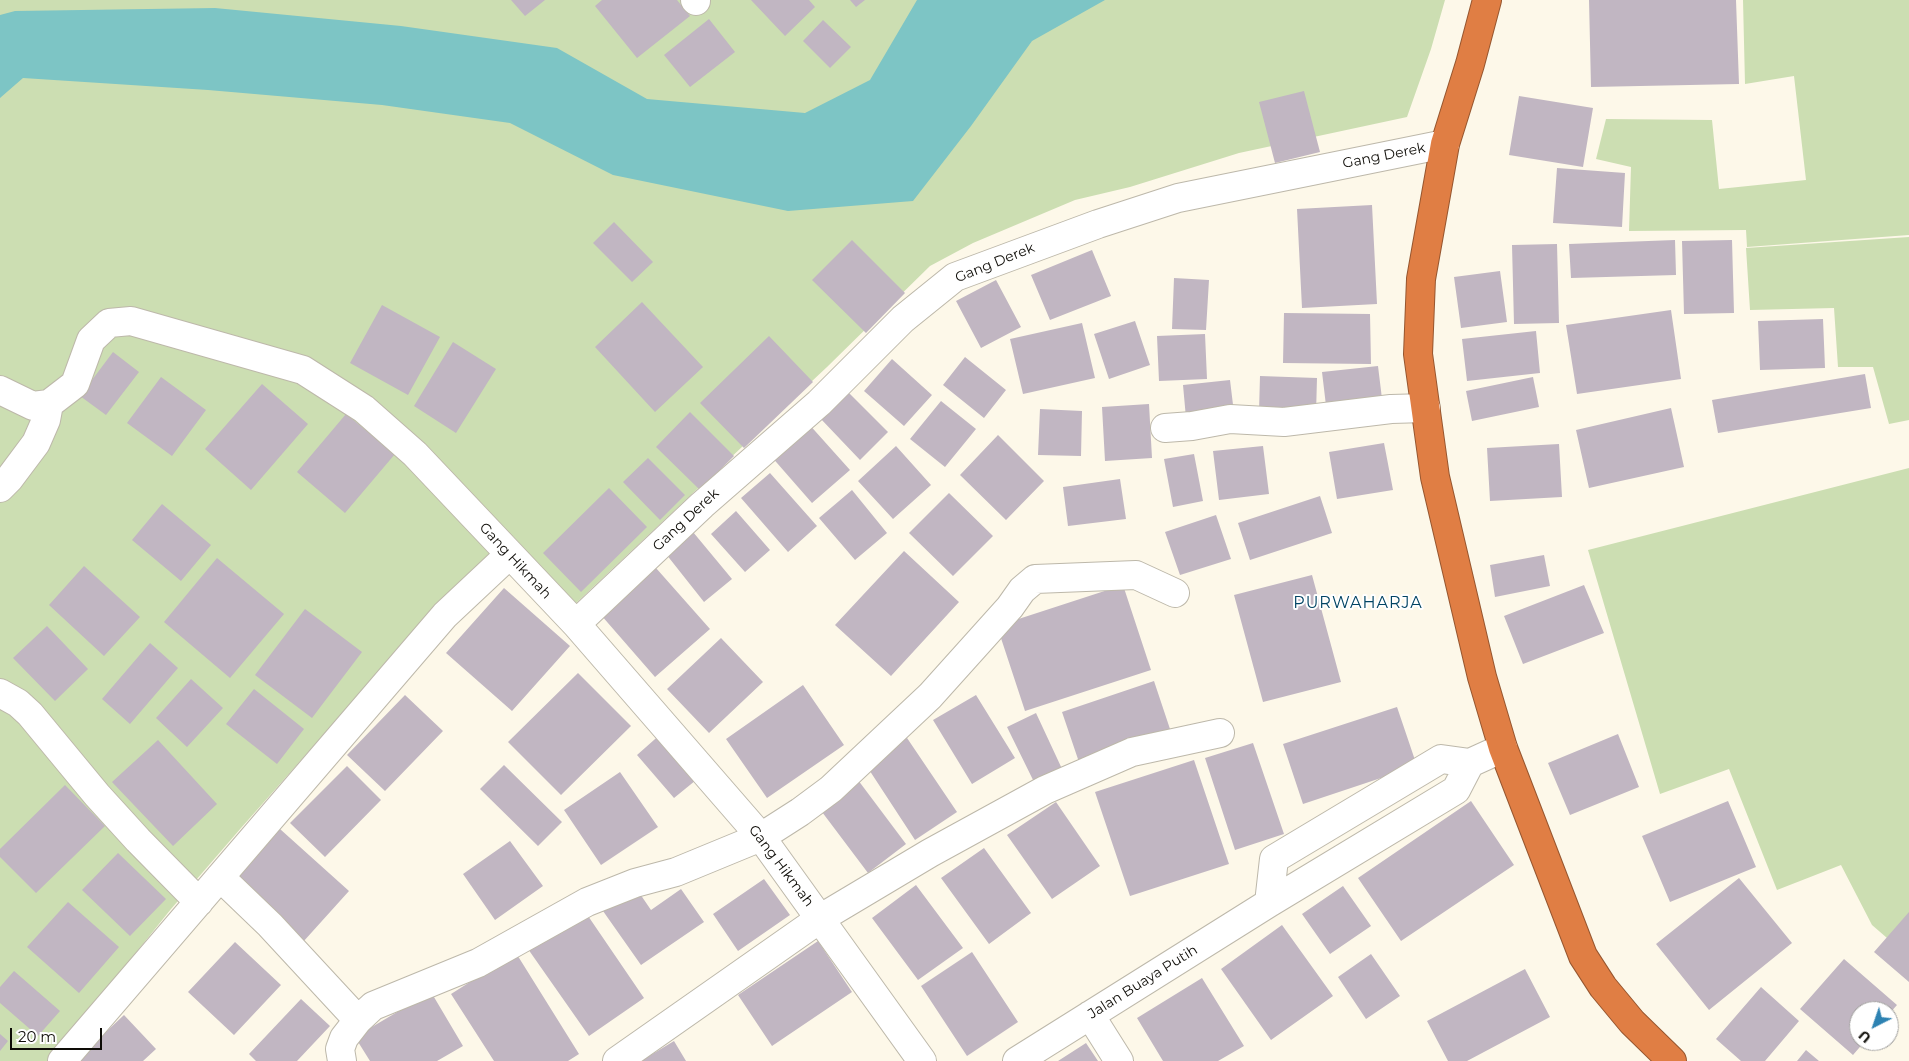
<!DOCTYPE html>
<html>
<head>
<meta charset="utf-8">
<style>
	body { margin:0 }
	#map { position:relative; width:1909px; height:1061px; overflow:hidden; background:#fdf8e9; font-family:Montserrat,sans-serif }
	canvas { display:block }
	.north { position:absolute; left:1849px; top:1001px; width:50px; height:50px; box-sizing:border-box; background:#fff; border:1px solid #9f9e9c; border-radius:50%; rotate:221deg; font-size:14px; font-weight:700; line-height:20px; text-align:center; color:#0e0c07 }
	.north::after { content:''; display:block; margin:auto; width:18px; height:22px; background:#2d82b2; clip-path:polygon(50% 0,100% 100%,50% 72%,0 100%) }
	.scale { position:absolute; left:10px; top:1028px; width:92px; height:22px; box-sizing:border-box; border:2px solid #0e0c07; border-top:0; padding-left:6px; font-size:15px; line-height:18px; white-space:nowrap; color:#0e0c07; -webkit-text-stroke:4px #fff; paint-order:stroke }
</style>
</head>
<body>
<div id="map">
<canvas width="1909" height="1061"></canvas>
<div class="north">U</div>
<div class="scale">20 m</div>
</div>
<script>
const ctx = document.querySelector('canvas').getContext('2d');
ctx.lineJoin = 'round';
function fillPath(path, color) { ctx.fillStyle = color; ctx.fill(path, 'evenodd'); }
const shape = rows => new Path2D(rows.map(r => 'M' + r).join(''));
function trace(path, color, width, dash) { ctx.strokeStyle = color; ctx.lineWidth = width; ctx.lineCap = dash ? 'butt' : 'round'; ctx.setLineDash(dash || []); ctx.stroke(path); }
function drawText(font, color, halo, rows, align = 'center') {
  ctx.font = font + ' Montserrat,sans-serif'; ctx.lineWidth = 4; ctx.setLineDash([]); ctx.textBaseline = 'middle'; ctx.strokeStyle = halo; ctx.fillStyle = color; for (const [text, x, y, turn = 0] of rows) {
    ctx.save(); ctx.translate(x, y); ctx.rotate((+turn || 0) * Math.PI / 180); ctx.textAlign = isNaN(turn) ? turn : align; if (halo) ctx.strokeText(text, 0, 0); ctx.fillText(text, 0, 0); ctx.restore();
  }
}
fillPath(shape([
	[0,0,1445,0,1431,49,1407,117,1239,153,1130,187,1075,200,973,243,930,266,827,367,574,605,513,536,432,612,241,828,171,909,49,1061,0,1061],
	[1743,0,1909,0,1909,235,1747,247,1746,230,1629,231,1631,167,1596,159,1606,119,1712,120,1719,189,1806,180,1794,76,1745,84],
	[1909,237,1909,420,1889,424,1873,367,1838,367,1834,308,1750,310,1746,248],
	[1909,468,1909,957,1872,925,1841,865,1777,890,1729,769,1660,794,1588,550]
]), '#ccdeb2');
fillPath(shape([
	[917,0,1105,0,1032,41,971,126,913,201,788,211,613,175,510,123,382,105,208,90,23,78,0,98,0,15,15,11,215,8,401,26,557,48,647,99,805,113,870,80]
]), '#7dc5c5');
fillPath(shape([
	[511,0,545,0,525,16],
	[602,0,677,0,690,16,637,58,595,6],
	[751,0,809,0,815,7,785,36],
	[850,0,865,0,856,7],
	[1589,0,1736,0,1739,84,1591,87],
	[709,19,735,52,690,87,664,55],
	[823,20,851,47,830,68,803,41],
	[1304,91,1320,152,1275,163,1259,102],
	[1519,96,1593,108,1583,167,1509,155],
	[1557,168,1625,173,1622,227,1553,223],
	[1372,205,1377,304,1302,308,1297,209],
	[614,222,653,262,632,282,593,243],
	[852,240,905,293,866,333,812,280],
	[1675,240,1676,275,1571,278,1569,244],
	[1732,240,1734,313,1684,314,1682,241],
	[1557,244,1559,323,1514,324,1512,245],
	[1092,250,1111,296,1050,320,1031,275],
	[1500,271,1507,322,1461,328,1454,277],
	[1174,278,1209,280,1206,330,1172,329],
	[996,280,1021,327,981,348,956,301],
	[642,302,703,367,655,412,595,347],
	[382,305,440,337,408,395,350,363],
	[1671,310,1681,379,1577,394,1566,325],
	[1284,313,1370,314,1371,364,1283,363],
	[1823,319,1825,368,1760,370,1758,321],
	[1135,321,1150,365,1109,379,1094,334],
	[1082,323,1095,378,1023,394,1010,339],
	[1536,331,1540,373,1467,381,1462,339],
	[1205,334,1207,379,1159,381,1157,336],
	[769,336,813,382,744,448,700,403],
	[453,342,496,369,456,433,414,406],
	[113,352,139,372,106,415,80,396],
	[965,357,1006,390,984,418,943,385],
	[892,359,932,395,904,426,864,391],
	[1378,366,1383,407,1327,414,1322,372],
	[1865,374,1871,408,1718,433,1712,400],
	[1260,376,1317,378,1316,414,1259,412],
	[161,377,206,410,172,456,127,423],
	[1533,377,1539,407,1472,421,1466,391],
	[1230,380,1234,413,1186,418,1183,385],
	[262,384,308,424,251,490,205,449],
	[847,391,888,432,860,460,820,418],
	[941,401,976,429,945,467,910,439],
	[1149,404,1152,458,1105,461,1102,407],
	[1671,408,1684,467,1589,488,1576,430],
	[1040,409,1082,411,1081,456,1038,455],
	[690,412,734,456,700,490,656,447],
	[346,414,395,454,345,513,297,472],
	[807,422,850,470,812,503,770,455],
	[998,435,1044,481,1006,520,960,475],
	[1384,443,1393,490,1337,499,1329,452],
	[1559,444,1562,497,1490,501,1487,448],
	[896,446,931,485,893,519,858,481],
	[1263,446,1269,494,1219,500,1213,451],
	[1194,454,1203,501,1173,507,1164,459],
	[648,458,685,495,660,520,623,482],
	[770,473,817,526,788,552,741,498],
	[1120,479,1126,519,1068,526,1063,487],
	[609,488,647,527,581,592,543,553],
	[852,490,887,533,855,560,819,518],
	[949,493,993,536,953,576,909,533],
	[1320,496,1332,533,1250,560,1238,523],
	[162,504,211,545,181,581,132,540],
	[736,511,770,550,745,572,711,534],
	[1216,515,1231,559,1180,575,1165,532],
	[693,532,732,579,704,602,666,554],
	[904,551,959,602,891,676,835,625],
	[1544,555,1550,586,1495,597,1490,565],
	[217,558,284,614,230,678,164,622],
	[84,566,140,617,104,656,49,605],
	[656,568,710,629,655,677,601,615],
	[1312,575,1341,682,1263,702,1234,595],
	[1123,585,1151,670,1025,711,997,626],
	[1584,585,1604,633,1523,664,1504,616],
	[504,588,570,646,512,711,446,653],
	[305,609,362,652,312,718,255,675],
	[47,626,88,669,55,701,13,658],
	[721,638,763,682,709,733,667,689],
	[150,643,178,668,130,724,102,699],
	[578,673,631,726,561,795,508,742],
	[191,679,223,708,187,747,156,718],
	[1154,681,1173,738,1081,768,1062,712],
	[803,685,844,745,767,798,726,739],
	[254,689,304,729,277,764,226,724],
	[405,695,443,731,385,791,347,755],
	[976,695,1015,758,972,784,933,720],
	[1397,707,1417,766,1303,804,1283,744],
	[1036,713,1063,771,1035,784,1007,727],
	[663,732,701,776,674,798,637,755],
	[1618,734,1639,787,1570,815,1548,763],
	[905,735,957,812,915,840,864,762],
	[158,740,217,804,173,846,112,782],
	[1253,743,1284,834,1235,850,1205,758],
	[1194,760,1229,864,1130,896,1095,792],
	[504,765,562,822,538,846,480,789],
	[347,766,381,800,325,857,290,823],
	[620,772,658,827,601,865,564,810],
	[855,776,906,844,868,873,816,804],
	[65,785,105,826,36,893,0,857,0,849],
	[1471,801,1514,865,1401,941,1358,878],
	[1728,801,1756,867,1670,902,1642,836],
	[1056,802,1100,866,1052,899,1007,835],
	[280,829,349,891,303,942,234,880],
	[510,841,543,886,495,920,463,874],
	[984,848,1031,913,989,944,941,878],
	[118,853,166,899,130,936,82,890],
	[1739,878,1792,943,1709,1010,1656,944],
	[764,879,790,915,738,951,713,914],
	[916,885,963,948,918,980,872,918],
	[1343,886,1371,926,1330,954,1302,914],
	[636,888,651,910,681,889,704,922,641,965,603,911],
	[68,902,119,947,79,993,27,947],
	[584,910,644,998,589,1036,528,949],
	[1909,912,1909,982,1874,952],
	[1282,925,1333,996,1271,1040,1221,969],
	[818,941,852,992,772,1046,738,995],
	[235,942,281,985,234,1035,188,992],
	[972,952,1018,1022,967,1056,921,986],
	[516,953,579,1054,568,1061,494,1061,451,994],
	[1371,954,1400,996,1366,1019,1338,977],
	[1844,959,1897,1005,1889,1014,1889,1011,1859,1011,1859,1041,1865,1041,1853,1055,1800,1009],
	[1525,969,1550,1017,1467,1061,1448,1061,1427,1021],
	[14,971,60,1011,38,1036,0,1003,0,987],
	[1202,978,1244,1046,1218,1061,1163,1061,1137,1018],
	[1761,987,1799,1021,1765,1061,1741,1061,1716,1039],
	[431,992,463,1046,437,1061,370,1061,355,1037],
	[301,999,330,1026,297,1061,256,1061,249,1054],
	[124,1015,156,1049,143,1061,75,1061],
	[0,1034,8,1041,0,1051],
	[674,1041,686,1061,641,1061],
	[1086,1043,1098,1061,1058,1061],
	[1806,1050,1819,1061,1797,1061]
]), '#c1b6c2');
const minor = shape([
	[695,0,696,1],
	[0,390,33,406,49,404,75,384,91,340,109,323,131,321,303,370,364,409,415,454,576,624,761,837,922,1061],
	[1165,428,1192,426,1230,419,1284,422,1391,409,1426,408],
	[0,488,9,479,36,443,46,420,49,404],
	[576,624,702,505,819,403,903,319,955,277,1098,224,1178,198,1445,144],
	[0,693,18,703,30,714,97,795,138,840,199,902],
	[220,877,270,925,358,1020],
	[1269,903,1274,859,1441,759,1470,763,1503,748],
	[1090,1015,1119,1061],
	[62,1061,445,615,509,555],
	[342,1061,340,1049,344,1038,358,1020,373,1006,478,963,587,902,635,883,676,872,761,837,800,812,831,789,930,696,1010,607,1022,590,1035,579,1136,575,1175,593],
	[617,1061,821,918,930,853,1045,790,1132,752,1220,733],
	[1017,1061,1269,903,1456,790,1470,763]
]);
const highway = shape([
	[1487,0,1470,64,1445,144,1421,279,1418,354,1435,477,1482,677,1503,748,1583,956,1603,987,1632,1022,1672,1061]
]);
trace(minor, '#bdb8aa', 30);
trace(highway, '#96562f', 30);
trace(minor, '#fff', 28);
trace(highway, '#e07e44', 28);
drawText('14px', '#0e0c07', '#fff', [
	["Gang Derek",1384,156,-11],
	["Gang Derek",995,263,-22],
	["Gang Derek",686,520,-43],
	["Gang Hikmah",515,561,47],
	["Gang Hikmah",781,866,53],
	["Jalan Buaya Putih",1143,982,-32]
]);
ctx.letterSpacing = '1px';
drawText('16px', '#014363', '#fff', [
	["PURWAHARJA",1358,603]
]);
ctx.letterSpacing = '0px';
</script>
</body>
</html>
